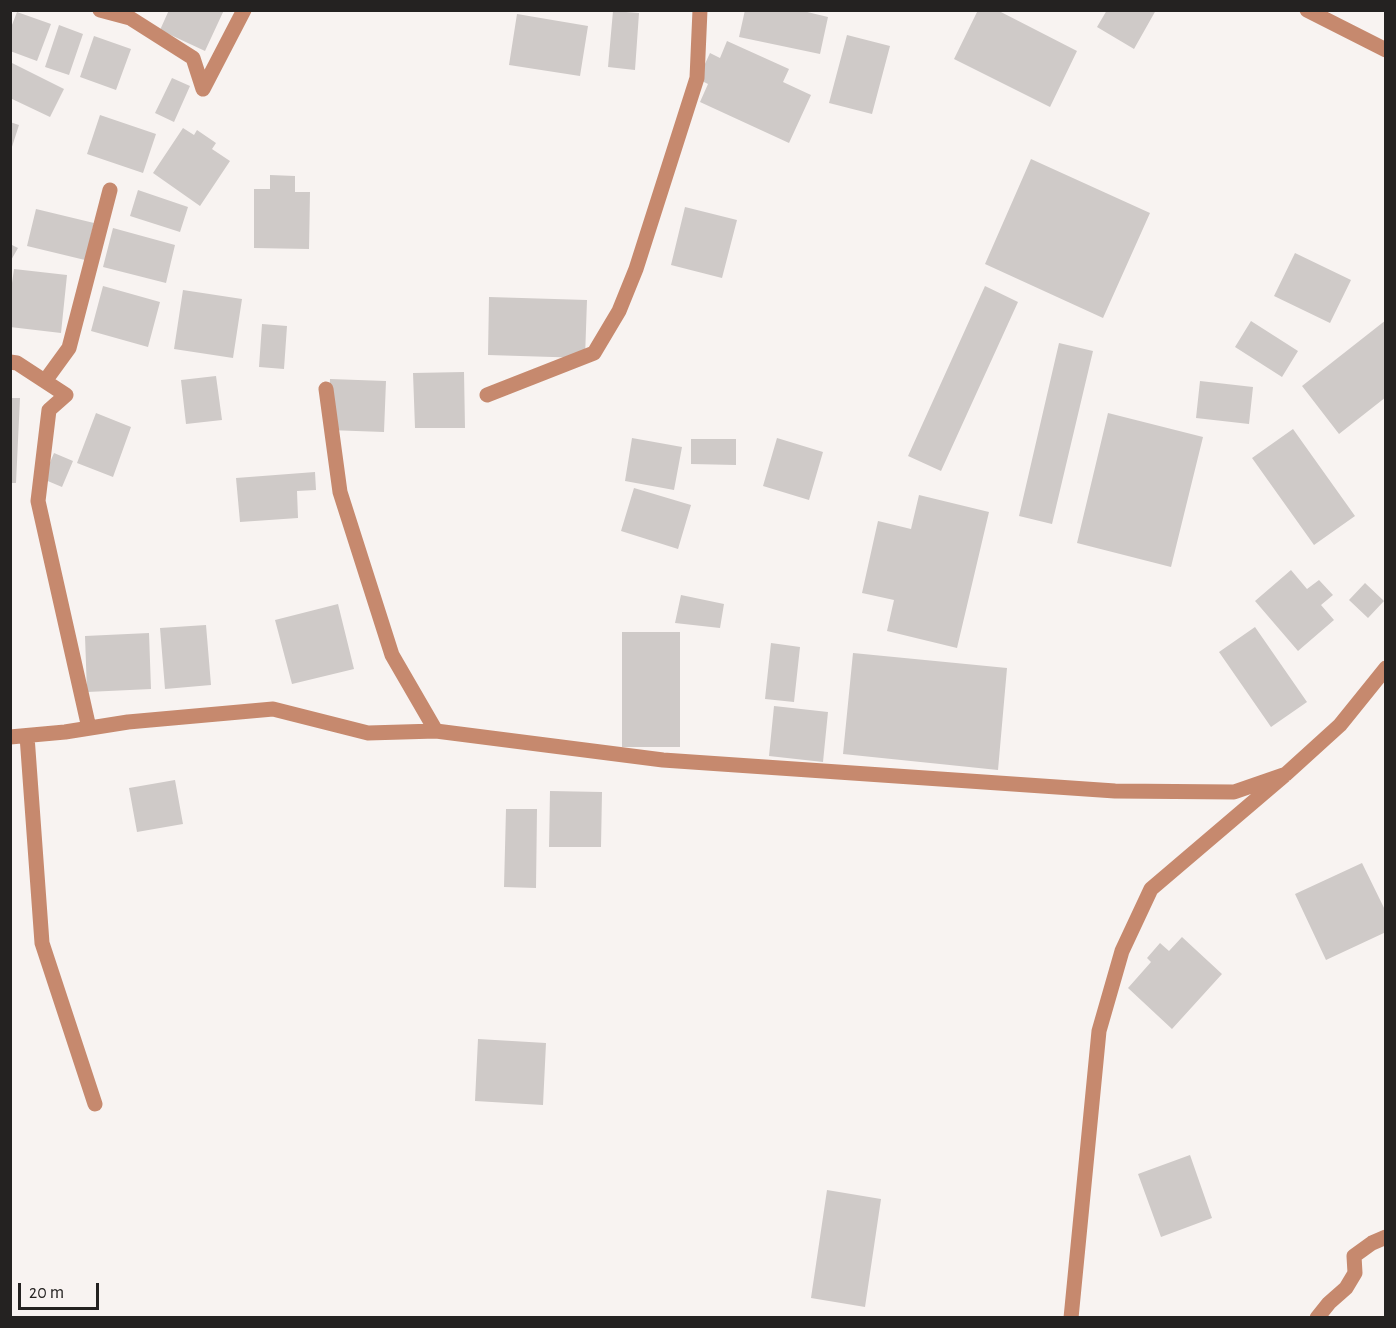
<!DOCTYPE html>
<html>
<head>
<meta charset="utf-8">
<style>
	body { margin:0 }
	#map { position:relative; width:1396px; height:1328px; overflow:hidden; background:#f8f3f1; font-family:"Alegreya Sans",sans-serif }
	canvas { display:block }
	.frame { position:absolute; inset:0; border:12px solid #242221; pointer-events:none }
	.scale { position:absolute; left:18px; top:1283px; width:81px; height:27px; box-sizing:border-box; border:3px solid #242221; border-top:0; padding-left:8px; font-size:18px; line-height:21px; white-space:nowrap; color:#242221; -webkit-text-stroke:4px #f8f3f1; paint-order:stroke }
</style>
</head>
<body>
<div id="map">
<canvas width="1396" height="1328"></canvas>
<div class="frame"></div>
<div class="scale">20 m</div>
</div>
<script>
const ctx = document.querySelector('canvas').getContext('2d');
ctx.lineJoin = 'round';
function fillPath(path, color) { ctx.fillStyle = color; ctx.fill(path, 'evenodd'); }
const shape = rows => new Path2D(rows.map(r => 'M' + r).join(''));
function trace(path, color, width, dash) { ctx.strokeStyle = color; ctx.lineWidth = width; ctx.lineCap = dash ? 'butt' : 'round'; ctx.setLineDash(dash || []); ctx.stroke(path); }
fillPath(shape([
	[169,10,224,10,205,51,160,30],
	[745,10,799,10,828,17,820,54,739,37],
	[978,10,997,10,1077,51,1050,107,954,59],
	[1107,10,1156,10,1134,49,1097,27],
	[613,11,639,13,635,70,608,67],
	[17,12,51,24,37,61,10,51,10,30],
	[517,14,588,26,580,76,509,65],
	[59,25,83,34,69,75,45,67],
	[847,35,890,46,872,114,829,103],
	[94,36,131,49,116,90,80,77],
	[727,41,789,69,783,82,811,95,789,143,700,102,708,84,698,79,710,53,720,58],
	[10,62,64,89,50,117,10,98],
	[172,78,190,86,174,122,155,113],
	[100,115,156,134,143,173,87,154],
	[10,122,19,125,11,150,10,150],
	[183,128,194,135,197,130,216,143,212,149,230,161,200,206,153,173],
	[1031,159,1150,213,1103,318,985,264],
	[270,175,295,176,295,192,310,192,309,249,254,248,254,189,270,189],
	[138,190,188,207,180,232,130,216],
	[685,207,737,220,722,278,671,265],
	[36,209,94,223,85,260,27,246],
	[113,228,175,245,166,283,103,267],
	[10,244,18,248,10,262],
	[1295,253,1351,280,1330,323,1274,296],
	[14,269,67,275,61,333,10,327,10,297],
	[103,286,160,302,148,347,91,331],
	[985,286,1018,302,941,471,908,456],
	[183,290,242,299,233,358,174,349],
	[489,297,587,300,585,358,488,355],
	[1386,320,1386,397,1339,434,1302,386],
	[1251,321,1298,351,1282,377,1235,347],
	[262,324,287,326,284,369,259,367],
	[1059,343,1093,351,1052,524,1019,516],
	[464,372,465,428,415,428,413,373],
	[216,376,222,420,186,424,181,380],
	[330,379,386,381,384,432,328,430],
	[1200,381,1253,387,1249,424,1196,418],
	[10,398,20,398,16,483,10,483],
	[96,413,131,427,113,477,77,463],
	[1108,413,1203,437,1171,567,1077,543],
	[1293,429,1355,516,1314,545,1252,458],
	[632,438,682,447,674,490,625,481],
	[777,438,823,452,809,500,763,486],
	[691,439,736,439,736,465,691,464],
	[54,453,73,461,62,487,43,479],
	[315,472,316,490,297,491,298,518,240,522,236,478],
	[634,488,691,505,678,549,621,531],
	[919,495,989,512,957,648,887,631,894,600,862,593,878,521,911,529],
	[1291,570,1307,589,1319,580,1333,595,1321,605,1334,620,1298,651,1255,601],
	[1365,583,1384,601,1368,618,1349,600],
	[681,595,724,604,720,628,675,623],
	[338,604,354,669,292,684,275,620],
	[206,625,211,685,165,689,160,628],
	[1255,627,1307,702,1271,727,1219,652],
	[622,632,680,632,680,747,622,747],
	[149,633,151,689,87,692,85,636],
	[771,643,800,647,794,702,765,699],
	[853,653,1007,668,998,770,843,754],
	[774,706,828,712,823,762,769,756],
	[175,780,183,824,137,832,129,788],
	[550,791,602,792,601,847,549,847],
	[506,809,537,809,536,888,504,887],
	[1362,863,1386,912,1386,932,1326,960,1295,894],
	[1182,937,1222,974,1172,1029,1128,988,1151,962,1147,958,1160,943,1169,951],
	[478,1039,546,1043,543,1105,475,1101],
	[1190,1155,1212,1218,1161,1237,1138,1174],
	[827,1190,881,1199,865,1307,811,1298]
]), '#cfcac8');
trace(shape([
	[100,10,130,18,193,58,203,89],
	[1307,10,1386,50],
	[203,89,244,10],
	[10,362,17,363,66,395,49,410,38,501,89,728],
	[45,381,69,348,110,190],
	[326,389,340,492,392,655,436,731],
	[487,395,594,353,619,311,636,269,697,78,700,10],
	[27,736,42,943,95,1104],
	[10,737,65,732,128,722,273,709,368,733,436,731,663,760,1115,791,1234,792,1286,774],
	[1071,1318,1099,1031,1122,951,1151,889,1286,774,1340,725,1386,668],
	[1317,1318,1329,1303,1346,1288,1355,1273,1354,1256,1372,1243,1386,1237]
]), '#c6896e', 15);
</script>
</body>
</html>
